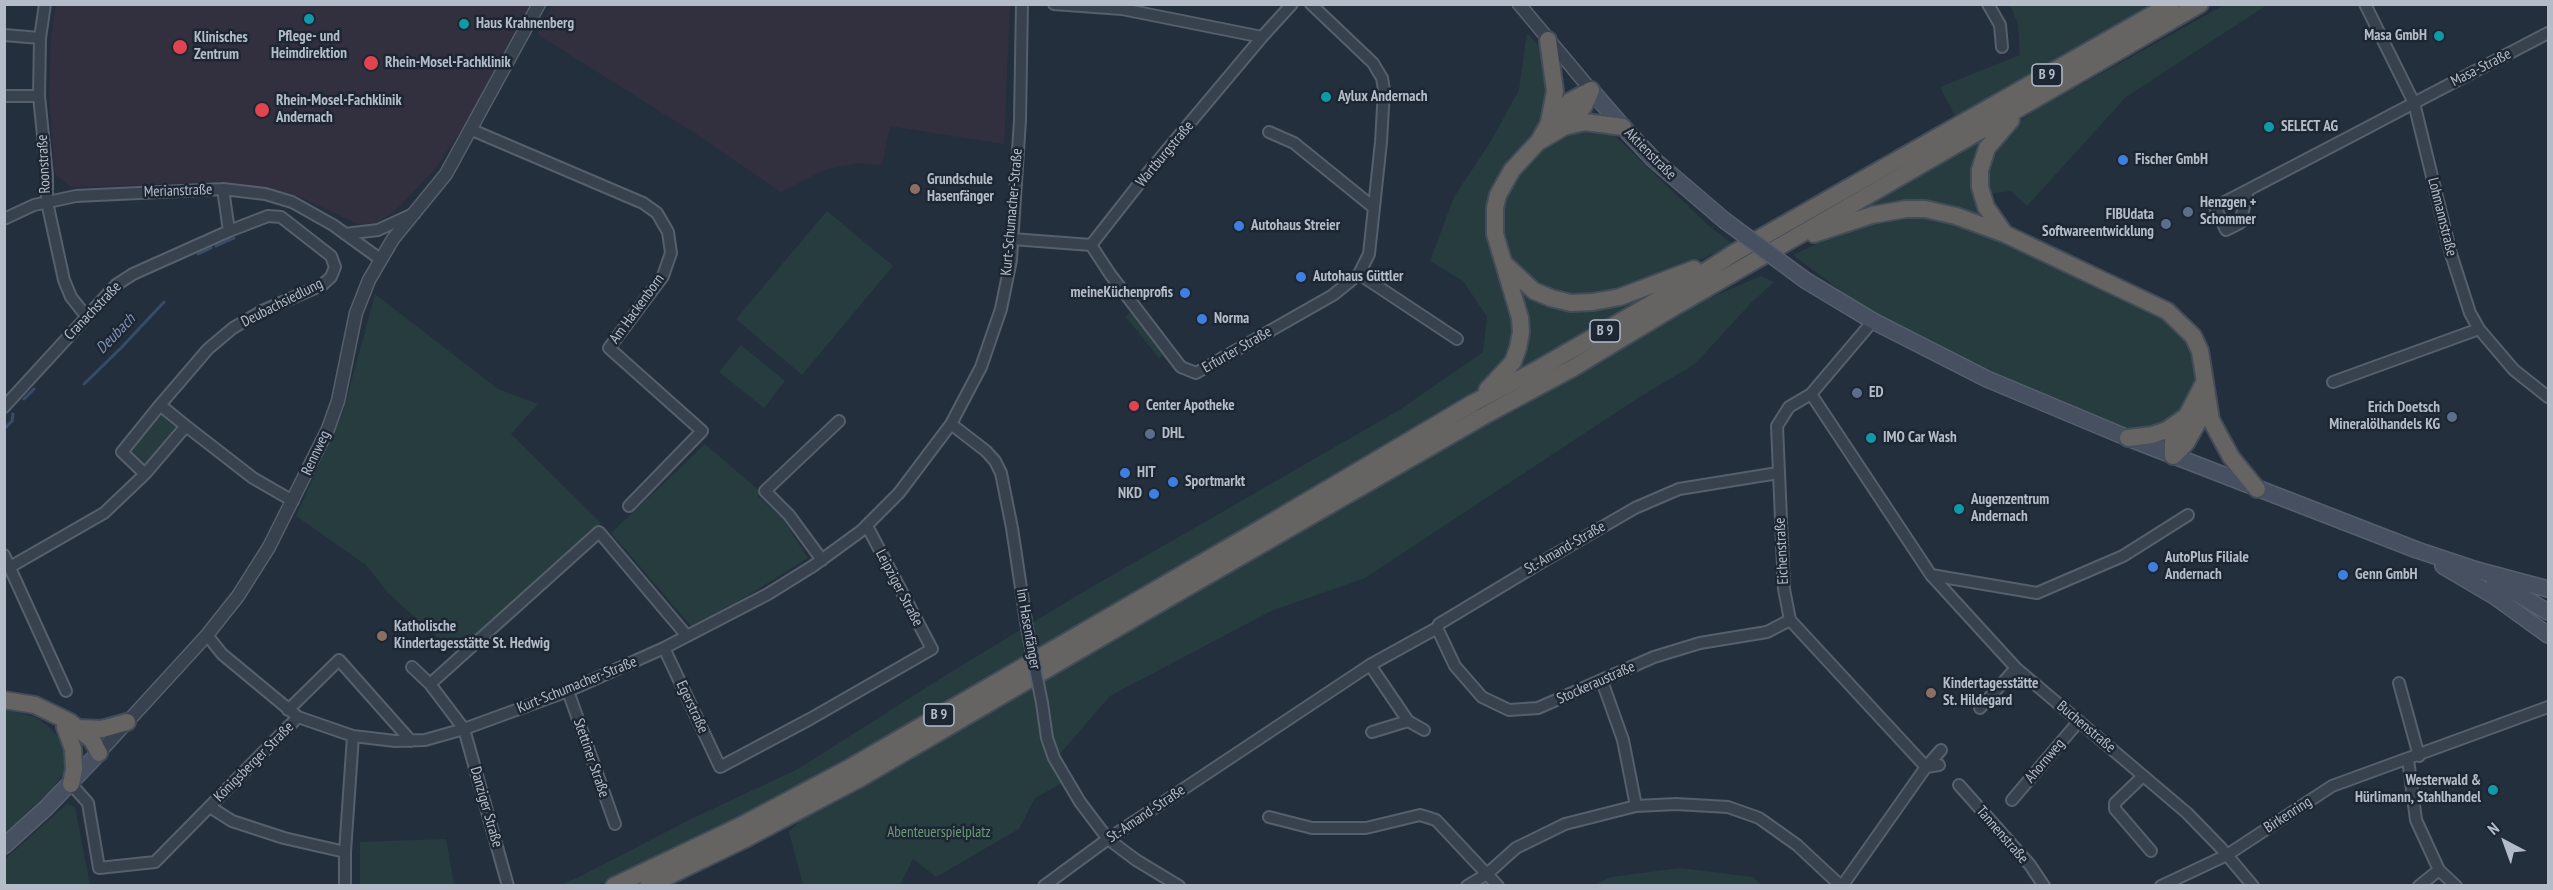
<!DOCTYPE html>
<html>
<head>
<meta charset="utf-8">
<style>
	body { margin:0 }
	#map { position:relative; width:2553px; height:890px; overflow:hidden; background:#242f3e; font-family:"PT Sans Narrow",sans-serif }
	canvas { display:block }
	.frame { position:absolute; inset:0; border:6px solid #b4bcc9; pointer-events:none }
	.north { position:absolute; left:2475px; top:812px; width:60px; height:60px; -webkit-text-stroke:4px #1d2633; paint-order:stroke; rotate:319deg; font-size:16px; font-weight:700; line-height:24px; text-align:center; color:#b4bcc9 }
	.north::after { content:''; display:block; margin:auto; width:21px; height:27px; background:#b4bcc9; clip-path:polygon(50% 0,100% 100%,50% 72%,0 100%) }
</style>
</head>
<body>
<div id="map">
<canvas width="2553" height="890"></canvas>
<div class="frame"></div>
<div class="north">N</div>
</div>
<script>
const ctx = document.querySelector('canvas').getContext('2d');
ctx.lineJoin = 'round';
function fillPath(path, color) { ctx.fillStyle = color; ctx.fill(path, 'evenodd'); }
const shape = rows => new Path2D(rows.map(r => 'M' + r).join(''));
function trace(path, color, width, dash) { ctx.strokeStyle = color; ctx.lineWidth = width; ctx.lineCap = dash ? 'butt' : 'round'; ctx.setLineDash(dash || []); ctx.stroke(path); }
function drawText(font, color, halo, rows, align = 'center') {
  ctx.font = font + ' "PT Sans Narrow",sans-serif'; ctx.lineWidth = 5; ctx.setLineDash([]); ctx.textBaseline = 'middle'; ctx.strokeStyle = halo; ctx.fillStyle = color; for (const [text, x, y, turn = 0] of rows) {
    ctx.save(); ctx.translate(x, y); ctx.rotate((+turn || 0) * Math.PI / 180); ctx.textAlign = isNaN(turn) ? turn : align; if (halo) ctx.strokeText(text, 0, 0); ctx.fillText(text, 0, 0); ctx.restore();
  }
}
fillPath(shape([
	[56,5,532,5,464,126,435,169,398,208,378,223,358,224,296,195,227,182,71,187,55,174,49,94,51,39],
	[552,5,1010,5,1004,144,890,126,882,165,860,163,826,169,781,192,696,134,537,34]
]), '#32303f');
fillPath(shape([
	[2010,5,2012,4,2152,5,1955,116,1940,87,2020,55,2018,24],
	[2224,5,2267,5,2126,97,2027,206,2011,191,1986,194,1984,171,1991,151,2006,132,2034,111],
	[1527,33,1539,46,1549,77,1543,124,1491,199,1515,318,1511,356,1480,390,1285,504,1251,529,808,784,628,873,597,885,559,886,581,876,691,819,798,769,946,675,1083,592,1401,409,1483,352,1487,317,1463,281,1430,261,1454,197,1491,141,1519,90],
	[1583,128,1601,129,1616,137,1710,227,1733,244,1654,282,1592,298,1554,295,1513,266,1504,249,1501,212,1506,192,1517,174,1552,142,1566,133],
	[1987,135,1982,146,1991,222,1956,212,1845,218],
	[827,211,893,266,802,375,736,319],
	[1907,214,1957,221,2153,310,2180,332,2189,345,2194,359,2195,373,2194,387,2186,404,2175,418,2149,430,2130,429,2044,395,1966,360,1900,327,1853,300,1793,255,1844,231],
	[1761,276,1774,282,1751,303,1695,364,1638,398,1365,578,1271,611,1110,696,1052,763,1062,783,1035,798,1019,829,936,877,913,859,900,885,803,885,789,832,807,813,1030,688,1700,302],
	[1513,283,1540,298,1644,294,1646,297,1513,374],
	[375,294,498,389,538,404,511,434,601,523,457,655,389,594,366,565,296,516,343,412],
	[1130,312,1164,354,1159,358,1126,317],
	[741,345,785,381,764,408,719,372],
	[160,413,177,426,145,465,129,451],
	[705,444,761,492,758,496,783,519,808,558,739,601,691,626,611,533],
	[4,709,35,717,49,727,60,739,66,754,65,771,53,788,5,833],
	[67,804,75,807,90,885,5,885,5,859],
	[446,839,454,885,360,885,360,842],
	[1680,868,1753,877,1761,885,1594,885,1611,877]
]), '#263c3f');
trace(shape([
	[216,246,234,238],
	[198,254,211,248],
	[84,384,121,348,164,302],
	[24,399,34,389],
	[4,429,12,421,13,414]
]), '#394c67', 3);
const minor = shape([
	[45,4,40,38,39,96,47,175,47,202,64,280,71,297,86,316],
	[1054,4,1122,9,1262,37],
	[1988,4,2000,25,2002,47],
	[2365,4,2414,103,2451,254,2470,313,2479,329,2514,370,2548,397],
	[4,35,40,38],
	[4,96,39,96],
	[472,130,643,203,657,213,668,232,671,253,663,276,609,348,702,431,629,506],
	[1269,132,1294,143,1373,207],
	[2248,190,2240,223,2226,230,2215,207,2248,190,2361,131,2414,103,2548,33],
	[4,219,34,205,76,196,223,189,265,194,292,202,333,225,380,259],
	[345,234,378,230,415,213],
	[1012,239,1091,245],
	[1091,245,1110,274,1181,367,1196,373,1333,295,1359,274,1369,254,1381,142,1384,90,1382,78,1373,63,1311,4],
	[1091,245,1146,175,1262,37,1292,4],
	[1359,274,1457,339],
	[1873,321,1811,394,1789,407,1777,426,1784,589,1790,620,1926,767,1939,765],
	[2333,382,2479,329],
	[1811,394,1931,575,2016,668,2187,813,2221,848,2253,886],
	[4,407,116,285,133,274,229,231,223,189],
	[951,424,986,451,995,461,1001,473,1012,528,1027,628],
	[186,426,253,478,293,501],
	[145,474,122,452,160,405],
	[4,555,66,691],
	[822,560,789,515,765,491,839,421],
	[10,567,104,513,145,474,186,426,160,405,208,349,233,328,262,311,322,285,331,277,335,267,331,256,281,217,268,216,229,231],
	[1931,575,2037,593,2123,556,2188,515],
	[1437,628,1455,666,1482,697,1509,710,1538,708,1654,657,1700,643,1767,632,1790,620],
	[207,635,222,654,298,717,353,736,395,741,425,740,464,729,568,691,664,648,768,594,813,566,861,531,899,493,951,424,981,367,1001,309,1011,260,1020,120,1022,4],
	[664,648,720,767,810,719,932,649,867,526],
	[1370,665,1408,721,1424,730],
	[412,667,430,684],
	[1602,681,1623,740,1636,806],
	[2399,683,2419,756],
	[568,691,615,824],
	[1042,703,1047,738,1054,758,1080,802,1108,839,1136,860,1179,886],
	[1980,708,2016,668],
	[288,710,339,660,411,741],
	[1372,732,1408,721],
	[2408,759,2416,820,2439,870,2456,886],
	[2143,776,2115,803,2115,809,2151,851],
	[71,784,88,803,99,868,155,862,298,717],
	[1959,785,2030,865,2044,886],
	[2012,800,2079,721],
	[210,807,232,821,284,838,345,852,353,736],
	[1269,817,1312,828,1366,828,1420,815,1436,820,1498,886],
	[345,886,345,852],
	[508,886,464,729,430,684,599,532,687,636],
	[1044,886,1108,839,1370,665,1437,628,1439,624,1542,562,1635,508,1679,489,1778,473],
	[1467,886,1487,874,1516,848,1565,824,1636,806,1676,804,1728,807,1759,818,1797,845,1841,886],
	[1842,886,1926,767,1941,750],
	[2161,886,2227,855,2332,786,2548,707],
	[2419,886,2439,870]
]);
const tertiary = shape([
	[1519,4,1591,90],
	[99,753,207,635,238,596,269,547,328,429,338,401,356,313,369,280,393,239,446,174,539,4]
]);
const secondary = shape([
	[1591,90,1623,127,1654,160,1724,220],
	[1805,280,1873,321,1987,379,2128,438,2417,550,2477,570,2548,589],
	[2443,566,2494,596,2548,635],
	[2494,580,2548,612],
	[4,846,46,808,99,753]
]);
const trunk = shape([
	[1548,40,1555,91,1549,122],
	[1563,127,1585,122,1623,127],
	[1540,141,1562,128,1584,106,1591,90],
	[1814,234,1872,215,1906,209,1925,209,1956,216,2005,234,2167,311,2193,336,2200,351,2211,420,2231,457,2257,489],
	[2005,234,1986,207,1980,187,1980,170,1987,148,2011,120],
	[1507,266,1534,291,1551,298,1571,303,1593,302,1620,297,1694,269],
	[1487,390,1513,362,1518,348,1521,332,1520,318,1495,234,1495,208,1498,195,1512,170,1539,141,1548,125,1570,101,1591,90],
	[2128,438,2152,435,2167,430,2184,418],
	[2173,456,2173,442,2204,383],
	[2173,456,2186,443,2207,406],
	[4,700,35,705,70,722,92,740,99,753],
	[65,727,73,749,74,769,71,784],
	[79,728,102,729,127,722],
	[614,886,740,826,851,767,1257,531,1473,403,1538,369,1684,285,1734,253,2171,4],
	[648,886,747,838,857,780,1172,596,1480,418,1573,368,1671,309,2200,4]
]);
trace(minor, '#565f6c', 14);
trace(tertiary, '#565f6c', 15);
trace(secondary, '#565f6c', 18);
trace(trunk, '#434c59', 20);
trace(minor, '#38414e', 10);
trace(tertiary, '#38414e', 12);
trace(secondary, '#465061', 15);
trace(trunk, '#656462', 16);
const minorBridge = shape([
	[1027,628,1042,703]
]);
const secondaryBridge = shape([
	[1724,220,1805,280]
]);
trace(minorBridge, '#565f6c', 14, []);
trace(secondaryBridge, '#565f6c', 18, []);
trace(minorBridge, '#38414e', 10);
trace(secondaryBridge, '#465061', 15);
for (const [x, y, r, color] of [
	[309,19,6,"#0f9aa8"],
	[464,24,6,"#0f9aa8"],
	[2439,36,6,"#0f9aa8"],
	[180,47,8,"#e0444e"],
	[371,63,8,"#e0444e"],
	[1326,97,6,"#0f9aa8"],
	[262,110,8,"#e0444e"],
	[2269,127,6,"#0f9aa8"],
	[2123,160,6,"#3f7fe0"],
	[915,189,6,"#8d6e63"],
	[2188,212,6,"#5c6f8a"],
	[2166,224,6,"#5c6f8a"],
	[1239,226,6,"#3f7fe0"],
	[1301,277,6,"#3f7fe0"],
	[1185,293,6,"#3f7fe0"],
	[1202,319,6,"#3f7fe0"],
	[1857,393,6,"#5c6f8a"],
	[1134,406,6,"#e0444e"],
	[2452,417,6,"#5c6f8a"],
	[1150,434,6,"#5c6f8a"],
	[1871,438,6,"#0f9aa8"],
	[1125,473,6,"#3f7fe0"],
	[1173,482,6,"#3f7fe0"],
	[1154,494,6,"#3f7fe0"],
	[1959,509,6,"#0f9aa8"],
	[2153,567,6,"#3f7fe0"],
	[2343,575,6,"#3f7fe0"],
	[382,636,6,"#8d6e63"],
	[1931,693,6,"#8d6e63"],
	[2493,790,6,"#0f9aa8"]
]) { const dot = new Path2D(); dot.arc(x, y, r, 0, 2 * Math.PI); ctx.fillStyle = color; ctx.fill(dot); trace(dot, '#1d2633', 2); }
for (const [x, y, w] of [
	[2047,75,30],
	[1605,331,30],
	[939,715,30]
]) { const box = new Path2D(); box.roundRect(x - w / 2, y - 11, w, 22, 4.5); ctx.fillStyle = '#1d2633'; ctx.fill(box); trace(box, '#b4bcc9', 1.5); }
drawText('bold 14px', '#b4bcc9', null, [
	["B 9",2047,75],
	["B 9",1605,331],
	["B 9",939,715]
]);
drawText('bold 15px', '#b4bcc9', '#1d2633', [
	["Haus Krahnenberg",476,24],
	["Masa GmbH",2427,36,"right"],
	["Pflege- und",309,37,"center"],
	["Heimdirektion",309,54,"center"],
	["Klinisches",194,38],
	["Zentrum",194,55],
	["Rhein-Mosel-Fachklinik",385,63],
	["Aylux Andernach",1338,97],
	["Rhein-Mosel-Fachklinik",276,101],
	["Andernach",276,118],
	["SELECT AG",2281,127],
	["Fischer GmbH",2135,160],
	["Grundschule",927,180],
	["Hasenfänger",927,197],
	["Henzgen +",2200,203],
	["Schommer",2200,220],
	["FIBUdata",2154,215,"right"],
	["Softwareentwicklung",2154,232,"right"],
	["Autohaus Streier",1251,226],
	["Autohaus Güttler",1313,277],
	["meineKüchenprofis",1173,293,"right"],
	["Norma",1214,319],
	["ED",1869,393],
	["Center Apotheke",1146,406],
	["Erich Doetsch",2440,408,"right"],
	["Mineralölhandels KG",2440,425,"right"],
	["DHL",1162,434],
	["IMO Car Wash",1883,438],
	["HIT",1137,473],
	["Sportmarkt",1185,482],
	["NKD",1142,494,"right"],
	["Augenzentrum",1971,500],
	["Andernach",1971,517],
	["AutoPlus Filiale",2165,558],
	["Andernach",2165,575],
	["Genn GmbH",2355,575],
	["Katholische",394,627],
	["Kindertagesstätte St. Hedwig",394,644],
	["Kindertagesstätte",1943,684],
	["St. Hildegard",1943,701],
	["Westerwald &",2481,781,"right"],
	["Hürlimann, Stahlhandel",2481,798,"right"]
], 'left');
drawText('15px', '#b4bcc9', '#1d2633', [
	["Masa-Straße",2481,68,-27],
	["Wartburgstraße",1165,154,-50],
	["Aktienstraße",1650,154,45],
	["Roonstraße",44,164,-93],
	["Merianstraße",178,191,-2],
	["Kurt-Schumacher-Straße",1012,212,-85],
	["Lohmannstraße",2442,217,76],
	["Deubachsiedlung",282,303,-27],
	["Am Hackenborn",637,309,-54],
	["Cranachstraße",93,311,-46],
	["Erfurter Straße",1237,350,-30],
	["Rennweg",316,453,-65],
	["St.-Amand-Straße",1565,548,-30],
	["Eichenstraße",1782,551,-93],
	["Leipziger Straße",899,588,62],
	["Im Hasenfänger",1028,629,80],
	["Stockeraustraße",1596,683,-24],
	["Kurt-Schumacher-Straße",577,685,-22],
	["Egerstraße",692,707,65],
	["Buchenstraße",2086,727,40],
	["Stettiner Straße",591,758,71],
	["Ahornweg",2045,761,-50],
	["Königsberger Straße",254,762,-45],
	["Danziger Straße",486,807,74],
	["St.-Amand-Straße",1146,814,-34],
	["Birkenring",2288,815,-33],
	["Tannenstraße",2002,835,49]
]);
drawText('15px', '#6b9a76', '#1d2633', [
	["Abenteuerspielplatz",939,833]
]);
drawText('italic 16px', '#7c92b1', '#1d2633', [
	["Deubach",116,334,-46]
]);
</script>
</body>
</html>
